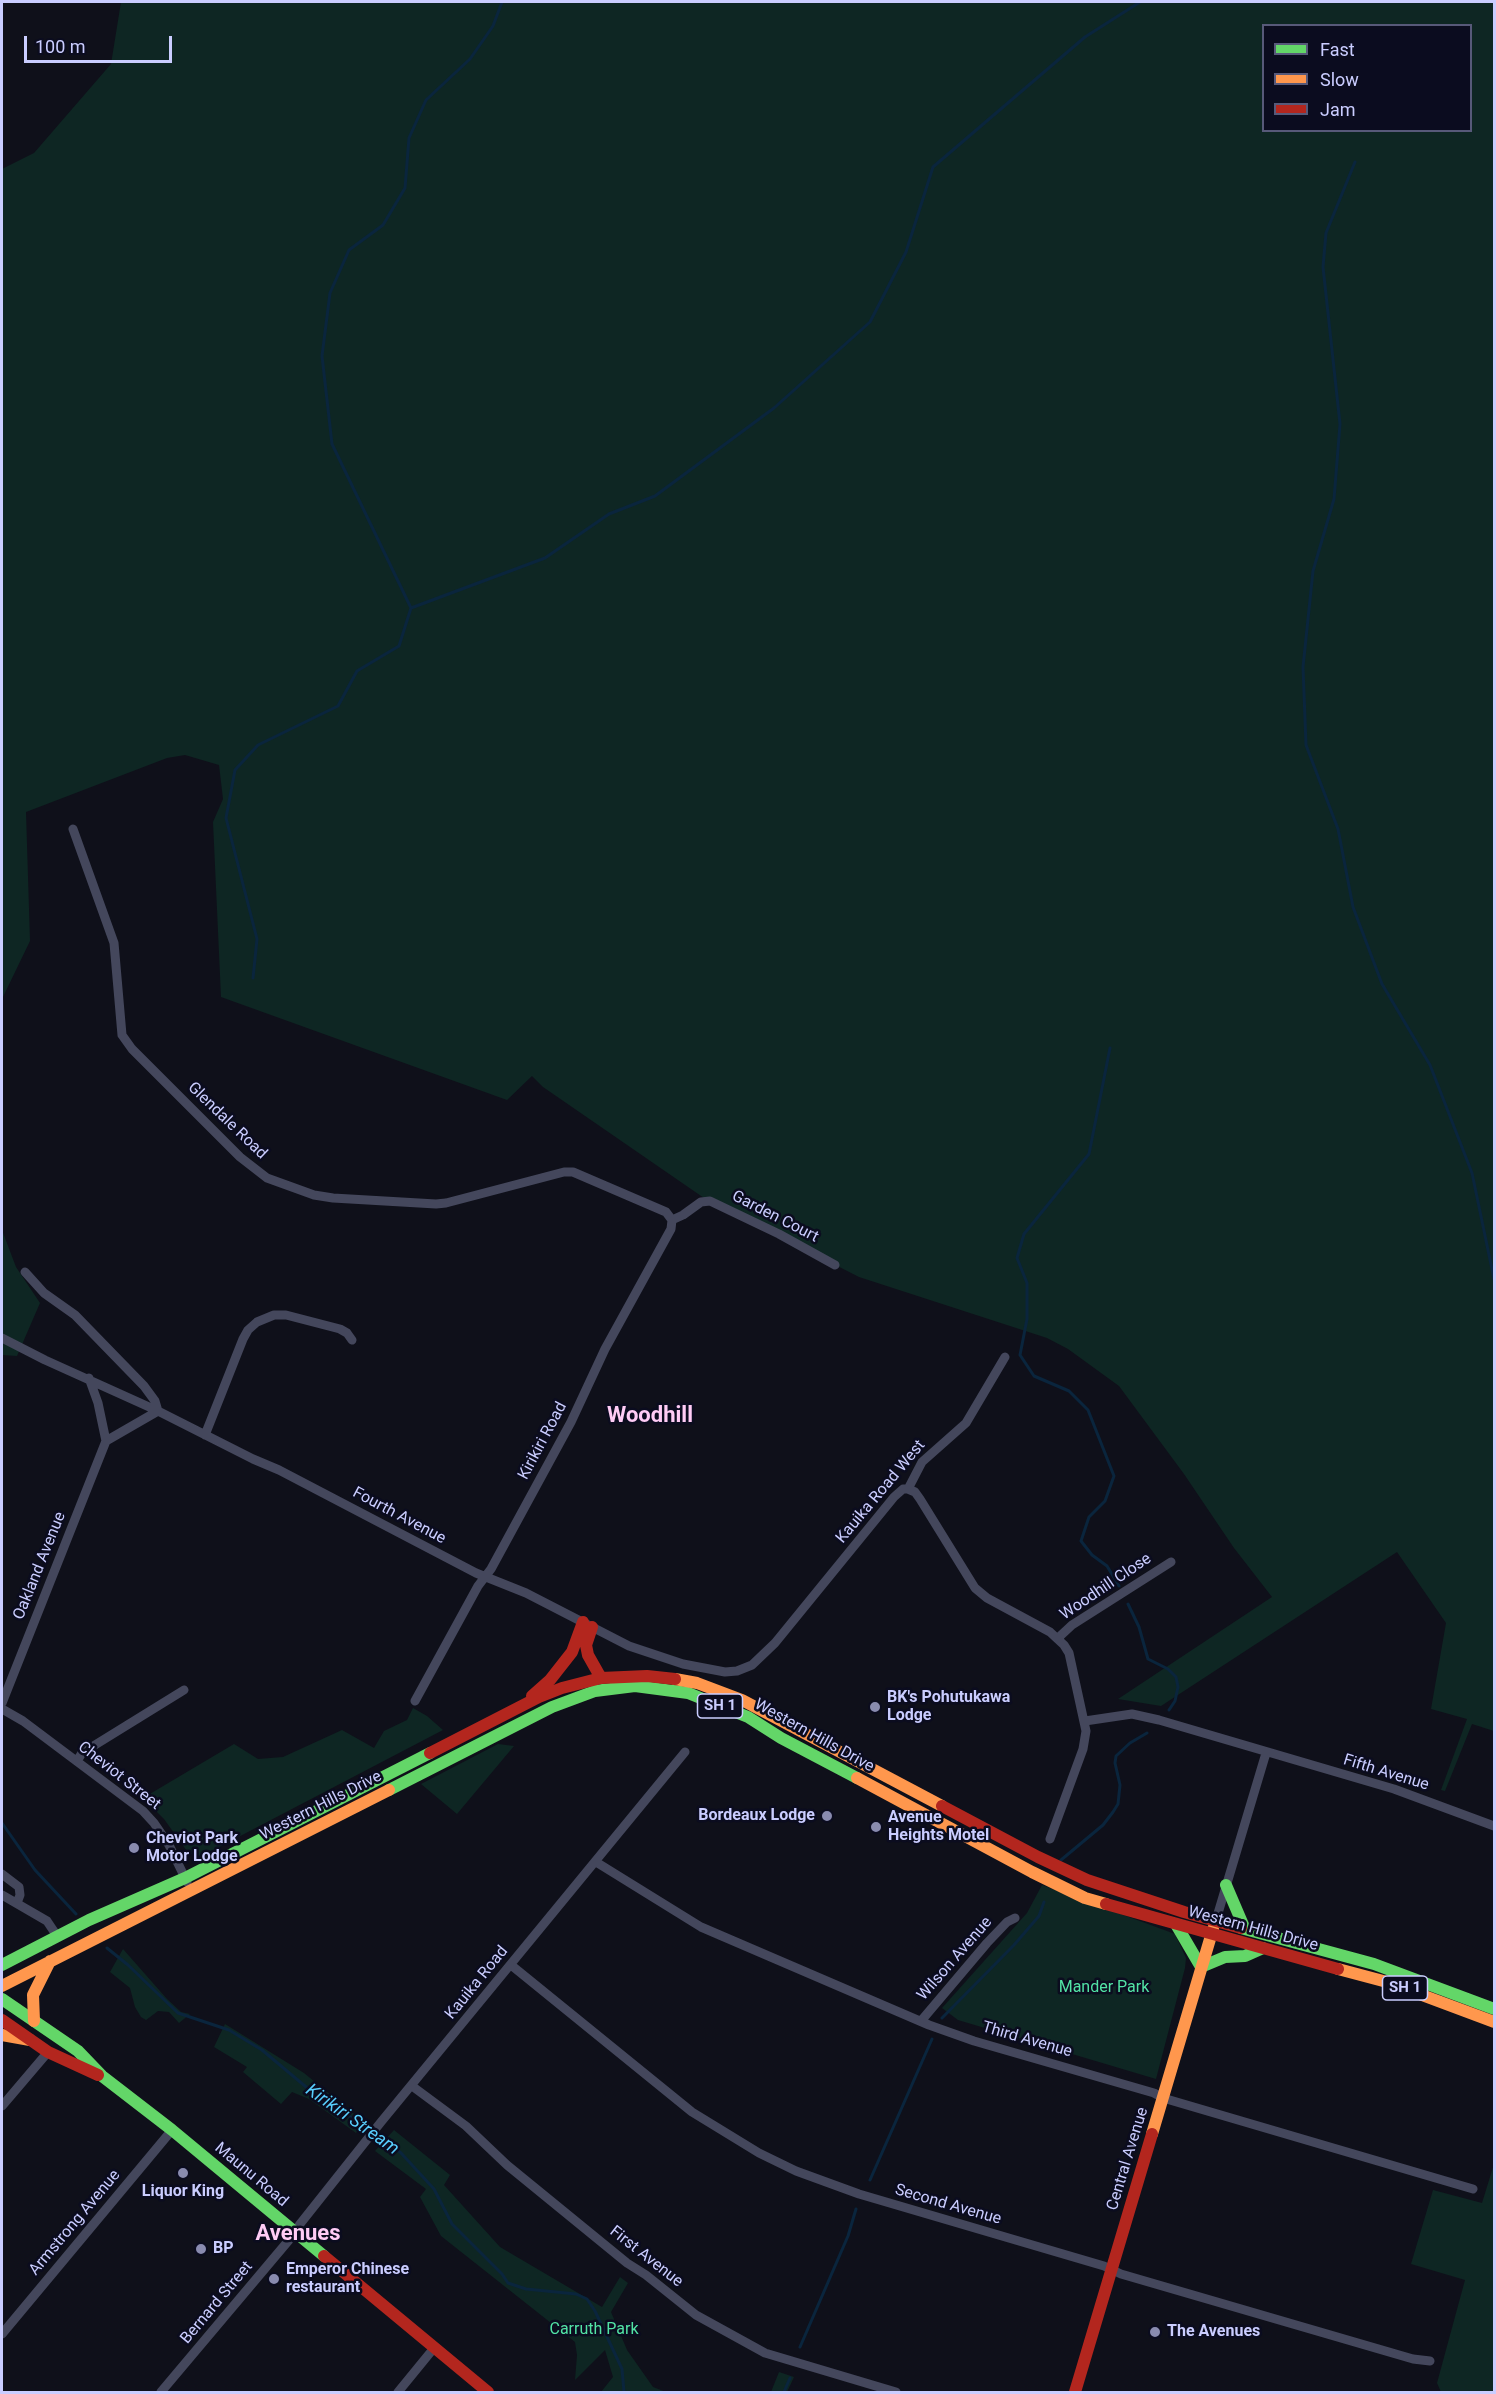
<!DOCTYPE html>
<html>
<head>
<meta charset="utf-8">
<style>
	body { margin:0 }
	#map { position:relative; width:1496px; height:2394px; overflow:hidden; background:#0f101a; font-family:Roboto,sans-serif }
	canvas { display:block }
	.frame { position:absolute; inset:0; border:3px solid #cacdff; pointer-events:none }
	.legend { position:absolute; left:1262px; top:24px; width:210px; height:108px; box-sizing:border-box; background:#0b0c1f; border:2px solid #575979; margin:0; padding:8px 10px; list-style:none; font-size:18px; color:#cacdff }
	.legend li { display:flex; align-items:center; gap:12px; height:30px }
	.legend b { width:30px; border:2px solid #575979 }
	.scale { position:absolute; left:24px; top:36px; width:148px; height:27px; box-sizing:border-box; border:3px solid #cacdff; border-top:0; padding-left:8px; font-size:18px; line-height:21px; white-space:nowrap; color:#cacdff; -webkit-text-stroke:4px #0b0c1f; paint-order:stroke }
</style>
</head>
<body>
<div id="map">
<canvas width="1496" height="2394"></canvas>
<div class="frame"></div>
<ul class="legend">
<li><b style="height:8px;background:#63d668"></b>Fast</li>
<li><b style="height:8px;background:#ff974d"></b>Slow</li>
<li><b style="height:8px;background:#b3261e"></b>Jam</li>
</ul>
<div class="scale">100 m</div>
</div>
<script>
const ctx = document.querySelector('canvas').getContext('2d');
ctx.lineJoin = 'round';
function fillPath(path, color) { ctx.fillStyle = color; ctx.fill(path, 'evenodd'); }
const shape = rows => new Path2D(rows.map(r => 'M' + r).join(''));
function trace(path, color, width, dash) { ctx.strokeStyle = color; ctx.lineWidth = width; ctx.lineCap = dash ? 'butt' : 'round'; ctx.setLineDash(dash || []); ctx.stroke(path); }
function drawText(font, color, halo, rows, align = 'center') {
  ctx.font = font + ' Roboto,sans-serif'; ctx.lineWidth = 5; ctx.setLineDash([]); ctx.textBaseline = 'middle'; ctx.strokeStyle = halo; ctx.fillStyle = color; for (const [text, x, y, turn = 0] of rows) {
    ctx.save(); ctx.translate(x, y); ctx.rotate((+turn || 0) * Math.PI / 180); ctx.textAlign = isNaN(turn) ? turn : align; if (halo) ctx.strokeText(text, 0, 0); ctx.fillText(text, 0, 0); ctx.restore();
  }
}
fillPath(shape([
	[121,2,1494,2,1494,1731,1472,1724,1445,1791,1441,1790,1467,1719,1431,1709,1446,1623,1397,1552,1161,1706,1118,1699,1272,1597,1234,1548,1184,1474,1119,1386,1068,1349,1047,1338,859,1277,704,1198,543,1087,532,1076,507,1100,221,997,213,822,223,799,219,765,185,755,167,758,26,812,30,941,2,999,2,169,34,153,111,64],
	[1264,26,1470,26,1470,130,1264,130],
	[2,1230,16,1267,40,1303,17,1356,2,1355],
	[413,1708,427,1716,443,1730,202,1856,189,1854,164,1819,143,1798,234,1744,258,1759,283,1757,342,1730,374,1748,384,1731,407,1720],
	[498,1744,514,1746,457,1814,421,1784],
	[1042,1885,1175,1934,1186,1958,1185,1968,1156,2079,958,2020,942,2008,1027,1913],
	[123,1949,167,1999,181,2012,190,2014,179,2023,169,2012,158,2011,146,2020,141,2017,135,2007,130,1988,110,1972],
	[225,2024,304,2073,364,2122,356,2133,309,2099,292,2092,281,2104,243,2072,247,2067,214,2047],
	[394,2130,450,2175,444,2185,500,2247,602,2307,620,2277,628,2283,611,2312,627,2350,653,2387,666,2392,601,2392,613,2377,605,2350,575,2380,577,2355,575,2342,441,2236,420,2197,426,2189,375,2151],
	[1494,2164,1494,2392,1441,2392,1437,2383,1465,2280,1411,2264,1433,2190,1482,2203],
	[779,2372,794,2377,787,2392,771,2392]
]), '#0e2623');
trace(shape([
	[1355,162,1326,233,1323,267,1340,424,1334,499,1313,571,1303,667,1306,745,1338,829,1353,907,1382,984,1430,1065,1472,1173,1494,1279],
	[411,608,545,558,609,514,655,496,774,408,870,322,906,252,933,167,1085,37,1140,2],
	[253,978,257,939,226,818,235,770,258,745,338,706,357,671,399,646,411,608,332,444,322,356,330,293,349,250,383,225,405,188,409,138,426,100,470,59,493,26,502,2],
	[1110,1048,1089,1154,1024,1234,1017,1258,1027,1283,1027,1319,1020,1355,1034,1376,1069,1391,1088,1410,1114,1476,1105,1501,1089,1517,1081,1541,1092,1555,1107,1566,1119,1586],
	[1128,1604,1139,1627,1148,1659,1168,1669,1176,1677,1178,1687,1175,1701,1169,1710],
	[2,1823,35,1870,76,1914],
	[1061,1860,1103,1825,1113,1812,1118,1804,1120,1785,1115,1763,1116,1756,1130,1743,1147,1733],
	[107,1948,128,1965,178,2013,229,2030,262,2050,324,2102,335,2106,401,2153,434,2189,452,2224,502,2274,508,2283,526,2289,576,2294,587,2299,595,2311,622,2369,624,2392],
	[942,2018,1014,1945,1039,1916,1044,1902],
	[870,2180,932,2039],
	[800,2347,848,2236,856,2209],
	[784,2392,790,2378]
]), '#0a253d', 3);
trace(shape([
	[73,829,114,943,122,1035,132,1049,240,1157,267,1178,314,1195,333,1198,436,1204,446,1203,564,1172,573,1172,666,1212,672,1220],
	[25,1272,44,1293,75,1315,144,1386,155,1401,158,1411,106,1441],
	[2,1338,45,1360,158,1411,253,1459,279,1470,476,1573,526,1593,629,1646,683,1664,725,1672,737,1671,752,1665,775,1643,894,1497,903,1489,908,1489,922,1462,966,1423,1005,1357],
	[205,1435,243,1339,248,1330,257,1322,274,1315,286,1315,340,1329,347,1333,352,1340],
	[908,1489,915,1492,920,1499,975,1588,987,1598,1050,1632,1064,1645,1069,1653,1086,1731,1083,1749,1050,1839],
	[1058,1638,1072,1625,1171,1562],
	[415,1701,478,1586,491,1569,571,1422,605,1349,671,1229,672,1220,683,1215,701,1202,710,1201,779,1234,835,1265],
	[2,1703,106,1441,98,1403,89,1378],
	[2,1709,23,1721,143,1811,154,1823,169,1845,187,1882],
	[1085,1721,1132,1714,1159,1720,1394,1789,1494,1826],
	[77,1761,82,1753,184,1690],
	[596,1862,701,1927,929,2025,974,2041,1154,2093,1163,2098,1473,2189],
	[2,1874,19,1887,20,1895,17,1903],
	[2,1895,47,1921,57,1936],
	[1216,1920,1266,1753],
	[511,1965,692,2112,759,2153,796,2171,859,2194,1104,2266,1121,2274,1413,2359,1430,2361],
	[921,2021,987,1943,1007,1922,1015,1918],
	[412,2086,466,2126,507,2165,627,2263,646,2275,696,2315,765,2353,896,2392],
	[2,2106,48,2052],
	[2,2334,172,2130],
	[161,2392,289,2240,300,2224,381,2122,685,1752],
	[398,2392,434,2348]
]), '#44475c', 9);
trace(shape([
	[389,1790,552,1707,595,1691,635,1686,688,1693,748,1717,781,1738,857,1778],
	[1226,1885,1244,1927],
	[1177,1926,1201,1967,1225,1957,1245,1956,1263,1948],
	[1241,1928,1374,1964,1494,2009],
	[2,1965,89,1920,185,1878,430,1753],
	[2,1999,78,2051,102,2076,172,2130,324,2256]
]), '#63d668', 12);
trace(shape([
	[675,1679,697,1683,742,1700,942,1806],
	[857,1778,1032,1872,1085,1898,1106,1904],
	[1338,1969,1387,1982,1494,2022],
	[2,1986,389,1790],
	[34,2021,33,1995,50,1961],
	[2,2035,30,2040],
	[1152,2134,1213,1929]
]), '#ff974d', 12);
trace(shape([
	[592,1627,586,1645,588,1655,601,1678],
	[532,1696,550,1680,572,1652,583,1622],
	[430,1753,539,1697,562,1688,601,1678,647,1676,675,1679],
	[942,1806,1038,1857,1087,1880,1184,1912,1241,1928],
	[1106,1904,1338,1969],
	[2,2020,48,2052,98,2075],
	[324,2256,488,2392],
	[1075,2392,1152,2134]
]), '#b3261e', 12);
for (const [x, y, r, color] of [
	[875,1707,6,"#898baf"],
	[827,1816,6,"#898baf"],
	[876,1827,6,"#898baf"],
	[134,1848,6,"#898baf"],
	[183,2173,6,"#898baf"],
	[201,2249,6,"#898baf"],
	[274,2279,6,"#898baf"],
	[1155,2332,6,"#898baf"]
]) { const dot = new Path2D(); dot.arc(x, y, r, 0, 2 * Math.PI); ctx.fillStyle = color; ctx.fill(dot); trace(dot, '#0b0c1f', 2); }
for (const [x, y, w] of [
	[720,1706,45],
	[1405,1988,45]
]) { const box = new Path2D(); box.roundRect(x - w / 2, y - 12, w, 24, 4.5); ctx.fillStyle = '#0b0c1f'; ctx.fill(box); trace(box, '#cacdff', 1.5); }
drawText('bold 15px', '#cacdff', null, [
	["SH 1",720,1706],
	["SH 1",1405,1988]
]);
drawText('16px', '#cacdff', '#0b0c1f', [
	["Glendale Road",227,1121,44],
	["Garden Court",775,1217,27],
	["Kirikiri Road",543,1441,-62],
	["Kauika Road West",881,1492,-50],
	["Fourth Avenue",399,1516,28],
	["Oakland Avenue",40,1566,-68],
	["Woodhill Close",1106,1587,-34],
	["Western Hills Drive",814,1736,29],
	["Fifth Avenue",1386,1773,17],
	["Cheviot Street",119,1776,38],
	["Western Hills Drive",321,1806,-27],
	["Western Hills Drive",1253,1929,15],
	["Wilson Avenue",955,1959,-49],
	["Kauika Road",477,1983,-51],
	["Third Avenue",1027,2040,16],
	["Central Avenue",1128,2159,-73],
	["Maunu Road",251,2175,40],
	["Second Avenue",948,2205,16],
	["Armstrong Avenue",75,2223,-50],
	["First Avenue",646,2257,38],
	["Bernard Street",217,2303,-50]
]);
drawText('bold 16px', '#cacdff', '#0b0c1f', [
	["BK's Pohutukawa",887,1698],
	["Lodge",887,1716],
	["Bordeaux Lodge",815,1816,"right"],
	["Avenue",888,1818],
	["Heights Motel",888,1836],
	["Cheviot Park",146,1839],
	["Motor Lodge",146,1857],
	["Liquor King",183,2192,"center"],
	["BP",213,2249],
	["Emperor Chinese",286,2270],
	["restaurant",286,2288],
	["The Avenues",1167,2332]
], 'left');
drawText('16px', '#52e3a5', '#0b0c1f', [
	["Mander Park",1104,1988],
	["Carruth Park",594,2330]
]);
drawText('italic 18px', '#58cfff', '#0b0c1f', [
	["Kirikiri Stream",352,2120,35]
]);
drawText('bold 22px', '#ffccf5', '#0b0c1f', [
	["Woodhill",650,1416],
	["Avenues",298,2234]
]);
</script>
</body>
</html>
